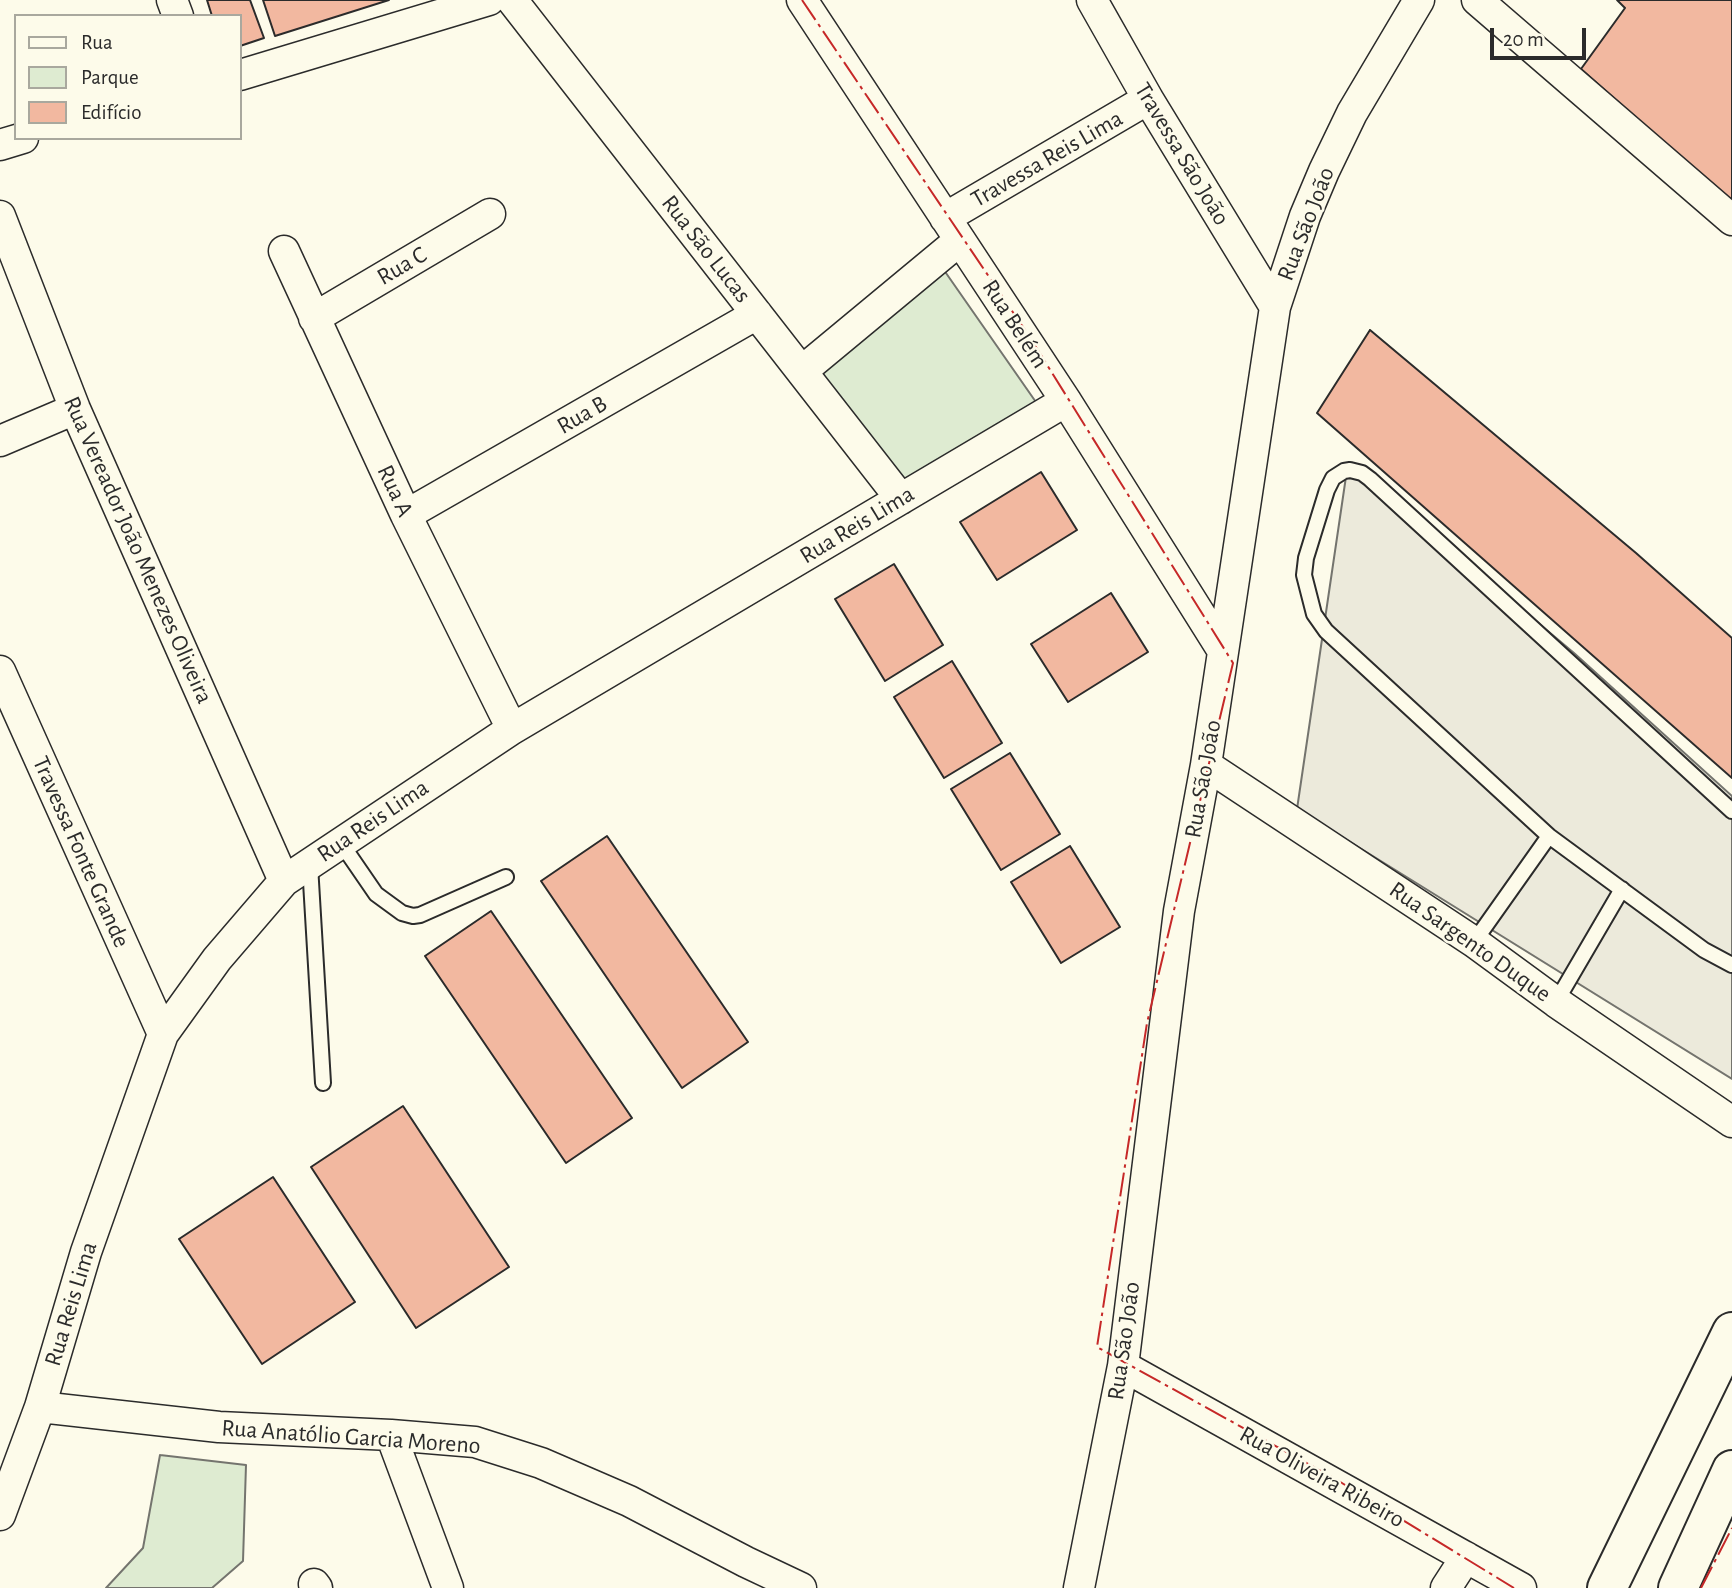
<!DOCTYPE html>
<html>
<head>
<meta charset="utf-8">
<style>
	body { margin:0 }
	#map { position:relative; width:1732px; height:1588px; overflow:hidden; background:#fdfbea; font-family:"Alegreya Sans",sans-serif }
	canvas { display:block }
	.legend { position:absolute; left:14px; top:14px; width:228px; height:126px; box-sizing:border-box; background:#fdfbea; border:2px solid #a9a89e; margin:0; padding:9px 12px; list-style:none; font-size:21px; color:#2b2b2b }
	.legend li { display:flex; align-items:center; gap:14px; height:35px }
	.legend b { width:35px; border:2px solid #a9a89e }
	.scale { position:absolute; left:1490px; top:28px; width:96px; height:32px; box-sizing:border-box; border:4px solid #2b2b2b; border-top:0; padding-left:9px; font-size:21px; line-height:24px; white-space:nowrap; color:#2b2b2b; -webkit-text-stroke:5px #fdfbea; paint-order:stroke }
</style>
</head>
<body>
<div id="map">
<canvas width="1732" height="1588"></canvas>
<ul class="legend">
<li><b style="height:9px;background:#fdfbea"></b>Rua</li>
<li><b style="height:19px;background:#deebd1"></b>Parque</li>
<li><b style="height:19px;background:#f2b8a0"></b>Edifício</li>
</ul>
<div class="scale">20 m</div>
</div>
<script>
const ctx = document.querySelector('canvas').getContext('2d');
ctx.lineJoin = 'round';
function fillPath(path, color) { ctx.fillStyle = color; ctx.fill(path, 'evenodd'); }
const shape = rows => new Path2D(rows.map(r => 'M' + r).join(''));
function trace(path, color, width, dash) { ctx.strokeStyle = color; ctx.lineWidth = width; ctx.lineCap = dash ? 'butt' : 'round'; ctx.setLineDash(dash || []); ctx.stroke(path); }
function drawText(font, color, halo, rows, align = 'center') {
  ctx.font = font + ' "Alegreya Sans",sans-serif'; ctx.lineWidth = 5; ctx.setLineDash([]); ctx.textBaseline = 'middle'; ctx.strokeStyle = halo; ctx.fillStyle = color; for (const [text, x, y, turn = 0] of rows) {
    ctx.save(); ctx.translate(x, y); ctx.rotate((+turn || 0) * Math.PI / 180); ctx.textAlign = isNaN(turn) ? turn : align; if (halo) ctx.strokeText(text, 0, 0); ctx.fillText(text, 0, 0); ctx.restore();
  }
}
const green = shape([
	[939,263,1038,405,900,495,804,358,939,263],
	[160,1455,246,1465,243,1561,212,1588,106,1588,143,1548,160,1455]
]);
fillPath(green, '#deebd1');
trace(green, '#74746e', 2);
const parking = shape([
	[1348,463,1574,653,1732,796,1732,1079,1297,809,1348,463]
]);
fillPath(parking, '#eceadb');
trace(parking, '#74746e', 2);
const building = shape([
	[207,0,250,0,264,38,240,46,240,16,212,16,207,0],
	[263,0,389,0,275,36,263,0],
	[1617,0,1732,0,1732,203,1581,69,1625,8,1617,0],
	[1370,330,1636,553,1732,638,1732,778,1317,413,1370,330],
	[1041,472,1077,530,997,580,960,522,1041,472],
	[894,564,943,645,885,681,835,599,894,564],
	[1111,593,1148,652,1068,702,1031,644,1111,593],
	[952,661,1002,743,944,778,894,697,952,661],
	[1010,753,1060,834,1001,870,951,789,1010,753],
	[607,836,748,1042,682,1088,541,881,607,836],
	[1070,846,1120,927,1061,963,1011,882,1070,846],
	[491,911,632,1118,566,1163,425,956,491,911],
	[403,1106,509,1267,416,1328,311,1167,403,1106],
	[273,1177,355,1302,262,1364,179,1239,273,1177]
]);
fillPath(building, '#f2b8a0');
trace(building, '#2b2b2b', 2);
const service = shape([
	[1732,811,1370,479,1362,473,1350,470,1344,471,1333,478,1327,490,1306,558,1304,575,1314,614,1326,631,1549,836,1704,950,1732,965],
	[341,843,376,894,402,913,413,916,420,915,506,877],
	[310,865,323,1083],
	[1474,942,1549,836],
	[1556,1002,1622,889]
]);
const minor = shape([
	[172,0,178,16],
	[512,0,901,499],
	[802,0,1066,401,1223,651],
	[1092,0,1148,99,1275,307],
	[1477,0,1732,220],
	[240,75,489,0],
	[0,145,23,138],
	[0,216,75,409,284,881],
	[945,218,1148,99],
	[284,251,406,515,512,729],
	[314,318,490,214],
	[802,371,960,240],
	[0,441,75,409],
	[406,515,757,314],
	[0,671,163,1034],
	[1206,765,1474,942,1556,1002,1732,1122],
	[1123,1366,1521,1588],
	[40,1407,219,1427,391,1435,475,1442,541,1463,629,1501,746,1562,801,1588],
	[391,1435,448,1588],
	[0,1515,40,1407,86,1252,163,1034,217,959,284,881,512,729,1066,401],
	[314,1584,317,1588],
	[1079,1588,1123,1366,1179,911,1206,765,1275,307,1305,216,1324,171,1352,113,1419,0],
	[1446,1588,1466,1557]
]);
const secondary = shape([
	[1607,1588,1732,1332],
	[1678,1588,1732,1470]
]);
trace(service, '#2b2b2b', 18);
trace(minor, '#2b2b2b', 33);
trace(secondary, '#2b2b2b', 42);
trace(service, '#fdfbea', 14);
trace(minor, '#fdfbea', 30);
trace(secondary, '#fdfbea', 38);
trace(shape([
	[802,0,1029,336,1233,663,1147,1023,1097,1347,1337,1480,1514,1588],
	[1701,1588,1732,1528]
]), '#c62828', 2, [24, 5, 3.5, 5]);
drawText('24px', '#2b2b2b', '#fdfbea', [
	["Travessa São João",1182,154,59],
	["Travessa Reis Lima",1047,159,-30],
	["Rua São João",1306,224,-69],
	["Rua São Lucas",706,249,52],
	["Rua C",402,266,-30],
	["Rua Belém",1015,324,57],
	["Rua B",582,415,-30],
	["Rua A",395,491,65],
	["Rua Reis Lima",857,525,-31],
	["Rua Vereador João Menezes Oliveira",138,550,66],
	["Rua São João",1203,779,-80],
	["Rua Reis Lima",373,821,-34],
	["Travessa Fonte Grande",81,852,66],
	["Rua Sargento Duque",1470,942,35],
	["Rua Reis Lima",71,1304,-73],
	["Rua São João",1124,1341,-82],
	["Rua Anatólio Garcia Moreno",351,1437,4],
	["Rua Oliveira Ribeiro",1322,1477,29]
]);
</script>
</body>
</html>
